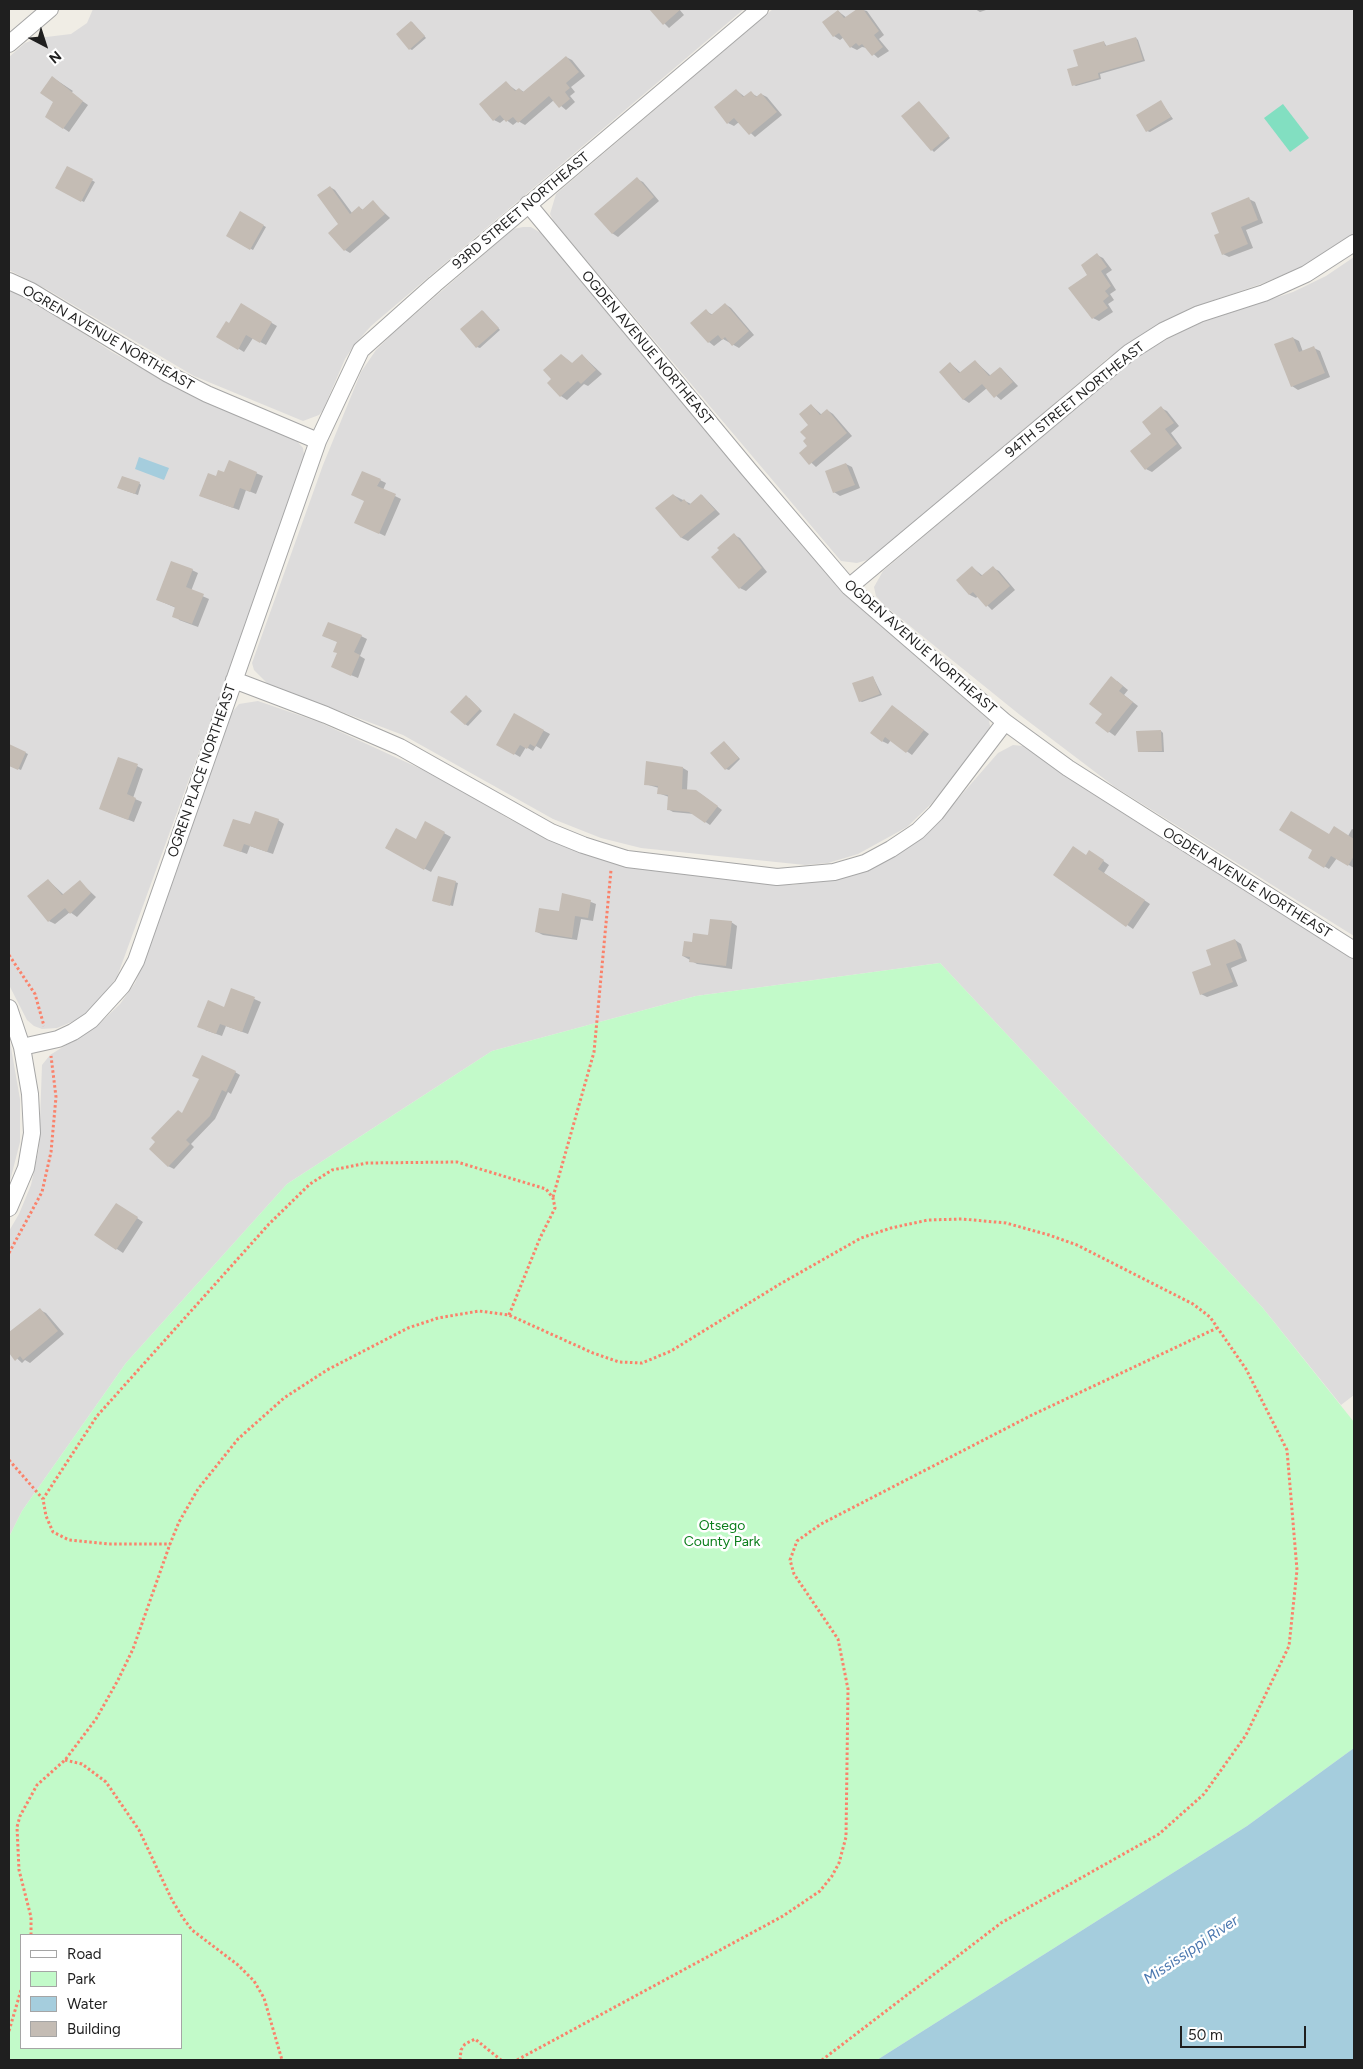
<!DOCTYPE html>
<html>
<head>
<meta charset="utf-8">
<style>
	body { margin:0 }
	#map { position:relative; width:1363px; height:2069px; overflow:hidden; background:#f0ede5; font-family:Figtree,sans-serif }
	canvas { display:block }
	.frame { position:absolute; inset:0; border:10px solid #1f1f1f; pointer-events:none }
	.legend { position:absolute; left:20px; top:1934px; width:162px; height:115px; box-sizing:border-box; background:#fff; border:1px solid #a5a5a5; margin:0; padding:6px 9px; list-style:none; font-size:15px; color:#1f1f1f }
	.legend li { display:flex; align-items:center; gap:10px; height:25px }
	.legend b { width:25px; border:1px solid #a5a5a5 }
	.north { position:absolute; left:20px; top:20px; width:50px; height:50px; -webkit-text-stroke:4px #fff; paint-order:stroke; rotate:140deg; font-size:14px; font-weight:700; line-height:20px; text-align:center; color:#1f1f1f }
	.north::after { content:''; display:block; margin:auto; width:18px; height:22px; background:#1f1f1f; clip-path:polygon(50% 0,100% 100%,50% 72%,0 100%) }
	.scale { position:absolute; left:1180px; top:2026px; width:126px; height:22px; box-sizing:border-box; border:2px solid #1f1f1f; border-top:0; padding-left:6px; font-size:15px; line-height:18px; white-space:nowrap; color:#1f1f1f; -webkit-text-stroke:4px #fff; paint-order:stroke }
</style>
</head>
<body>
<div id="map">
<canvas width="1363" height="2069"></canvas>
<div class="frame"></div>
<ul class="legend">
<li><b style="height:6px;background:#fff"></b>Road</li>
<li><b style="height:14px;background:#c2fac9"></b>Park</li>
<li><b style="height:14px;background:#a5cddd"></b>Water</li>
<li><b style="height:14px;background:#c4bcb4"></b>Building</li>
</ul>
<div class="north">N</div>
<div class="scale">50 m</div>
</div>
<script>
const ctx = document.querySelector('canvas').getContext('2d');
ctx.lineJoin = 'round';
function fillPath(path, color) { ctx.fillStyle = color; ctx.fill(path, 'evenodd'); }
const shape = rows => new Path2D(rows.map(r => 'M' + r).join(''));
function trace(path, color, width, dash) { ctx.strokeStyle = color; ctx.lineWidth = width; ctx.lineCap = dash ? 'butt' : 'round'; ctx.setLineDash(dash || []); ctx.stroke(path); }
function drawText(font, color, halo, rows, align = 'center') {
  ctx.font = font + ' Figtree,sans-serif'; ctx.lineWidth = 5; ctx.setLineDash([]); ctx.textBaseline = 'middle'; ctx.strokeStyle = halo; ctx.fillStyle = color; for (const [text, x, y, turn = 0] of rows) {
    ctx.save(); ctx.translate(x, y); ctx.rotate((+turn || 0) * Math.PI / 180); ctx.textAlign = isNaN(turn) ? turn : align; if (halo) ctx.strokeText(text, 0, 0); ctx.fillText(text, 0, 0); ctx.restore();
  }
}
fillPath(shape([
	[93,9,744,9,371,326,354,345,345,359,323,410,319,415,303,421,194,376,48,290,9,270,9,57,25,43,38,38,71,34,87,23],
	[773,9,1354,9,1354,235,1302,267,1261,284,1191,308,1148,331,1108,358,879,552,867,560,857,563,841,561,554,222,550,214,556,194],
	[523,227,531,227,541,233,843,593,989,720,990,726,988,736,931,804,907,827,858,854,828,863,805,865,641,848,601,838,553,819,403,735,268,684,254,670,252,663,323,465,361,372,376,350,391,335,513,229],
	[1354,257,1354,936,1115,787,1020,715,884,605,876,596,874,587,883,571,1110,378,1153,346,1202,322,1293,292,1326,276],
	[9,289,31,299,112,352,185,392,297,441,303,448,305,461,117,977,100,1000,79,1019,57,1028,42,1029,34,1026,27,1020,9,985],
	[258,701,319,722,445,780,509,819,549,838,752,882,792,885,847,877,885,860,942,817,998,753,1013,745,1023,746,1161,837,1354,958,1354,1395,1341,1405,1262,1307,940,963,696,996,492,1051,287,1184,126,1363,22,1511,9,1537,9,1231,19,1214,31,1185,39,1148,42,1065,50,1055,98,1025,120,1004,135,983,152,939,230,715,239,704],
	[9,1036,20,1099,20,1142,9,1185]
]), '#dddcdc');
fillPath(shape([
	[940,963,1262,1307,1354,1422,1354,1748,1247,1826,877,2060,9,2060,9,1537,22,1511,126,1363,287,1184,492,1051,696,996],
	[21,1935,181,1935,181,2048,21,2048]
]), '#c2fac9');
fillPath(shape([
	[1283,104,1309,138,1290,152,1264,118]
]), '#82dfc1');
fillPath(shape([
	[139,457,169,468,164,480,135,469],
	[1354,1748,1354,2060,877,2060,1247,1826]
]), '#a5cddd');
fillPath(shape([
	[650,9,679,9,684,15,669,28],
	[859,9,867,11,884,35,879,39,889,51,878,58,867,48,862,47,857,50,851,47,844,37,840,40,834,36,838,11,847,18],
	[975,9,989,9,980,12],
	[412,22,426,38,412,50,410,49],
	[1136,38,1138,40,1145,61,1100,74,1101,79,1076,86,1074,85,1080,66,1104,42,1107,47],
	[566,57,572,60,585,76,571,87,575,92,570,96,575,102,566,110,554,100,525,125,518,121,513,125,505,119,500,123,494,120,506,83,517,91,519,89,524,92],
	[52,77,73,91,71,93,88,105,69,132,47,117,54,101],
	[736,90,745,97,751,93,758,97,761,94,767,97,782,115,755,137,739,122,734,126,728,123],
	[1161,102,1173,119,1150,132,1147,131],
	[921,104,950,138,934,152,932,150],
	[68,167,95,182,84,202,57,188],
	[637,179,643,182,659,201,618,237,612,233],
	[330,187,335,190,352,213,359,207,363,210,373,202,390,218,350,253,345,250],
	[1249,199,1255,202,1263,223,1246,230,1253,248,1229,257,1223,254,1221,234],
	[240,213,266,227,253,250,228,236],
	[1097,255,1103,258,1112,270,1106,274,1116,290,1110,294,1114,300,1108,304,1113,312,1099,321,1093,318,1089,275],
	[725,304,731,308,754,335,739,348,723,339,714,346,709,342,706,311,713,315],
	[241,305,277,326,266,345,253,338,244,352,218,336,230,324],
	[483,311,500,330,480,348,477,347],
	[1293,338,1299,341,1303,352,1314,348,1320,351,1330,377,1298,390,1292,386],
	[561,355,573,364,583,356,602,374,588,386,584,384,567,400,561,396,553,379],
	[975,361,991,376,1001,368,1018,386,1001,400,987,388,969,403,963,399,950,363,961,373],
	[811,405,822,415,827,410,833,414,852,436,816,467,801,453,809,446,807,438],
	[1161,408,1167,411,1179,426,1171,433,1182,448,1152,472,1146,469],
	[229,462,263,476,256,494,246,490,239,510,201,496,217,478,225,473],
	[846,464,852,467,860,488,840,496,834,492],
	[380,480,386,483,383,490,401,499,385,536,356,522],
	[139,483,141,485,138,495,121,489],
	[673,495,691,504,702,495,720,514,688,541,682,538,657,508],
	[734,535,740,538,767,572,746,591,740,588],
	[973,568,983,576,993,568,999,571,1015,590,992,610,978,596,976,598,970,595,958,580],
	[192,570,198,573,191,591,209,599,198,627,179,620,176,608,158,600],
	[324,636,361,636,367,639,360,656,365,659,358,678,339,670,338,642],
	[873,677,882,695,862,702,860,701],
	[1117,681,1128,690,1124,695,1138,706,1115,736,1097,723,1104,714],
	[469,698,482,711,468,726,465,724],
	[898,710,929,734,912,755,891,740,888,744,882,741],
	[515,715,550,734,541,749,536,746,533,751,526,747,520,757,498,744],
	[1161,731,1163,733,1164,752,1139,752],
	[726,744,740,759,729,770,726,769],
	[9,745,28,754,21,770,9,765],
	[647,763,683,768,688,771,687,790,701,794,722,810,710,825,694,814,673,812,668,809,669,797,658,793,659,788,645,784],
	[137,766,143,769,133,798,142,802,134,822,106,811],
	[278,820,284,824,273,854,250,846,247,854,231,848,251,826],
	[426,823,451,837,431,872,386,848,416,841],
	[1352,829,1354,830,1354,868,1337,858,1329,869,1309,857,1313,850,1330,836,1348,836],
	[1095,855,1109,865,1104,873,1150,904,1133,929,1055,875,1087,856],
	[48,880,64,895,80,882,96,897,77,917,70,912,55,924,49,921],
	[455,882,458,883,453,906,433,901],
	[563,895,581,898,596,904,593,921,581,919,577,940,543,935,537,932,560,912],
	[731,922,737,926,732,969,697,964,683,956,693,943],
	[1235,940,1241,944,1247,961,1231,968,1238,986,1207,997,1201,994,1213,965],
	[232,989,261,1002,248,1034,226,1026,222,1036,205,1030,225,1009],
	[235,1072,240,1075,231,1094,228,1092,215,1119,191,1144,194,1147,174,1169,168,1166,183,1114,200,1079],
	[122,1208,143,1222,123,1253,96,1235],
	[40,1310,46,1313,64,1334,30,1363,25,1360,22,1363,9,1351,9,1334]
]), '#0003');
fillPath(shape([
	[649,9,681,9,663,25],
	[857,9,863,9,879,31,874,35,883,47,872,56,862,44,859,46,856,43,850,48,839,33,833,37,822,22,838,10,844,18],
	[411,21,425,36,409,50,396,34],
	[1136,37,1143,60,1098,73,1099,78,1072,86,1067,69,1078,66,1073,50,1104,41,1105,46],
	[566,56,579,72,566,83,570,88,565,92,570,99,559,108,549,96,518,123,513,117,506,122,500,115,493,121,479,104,506,81,515,91,519,88,523,92],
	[52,76,83,101,63,129,45,117,53,102,40,93],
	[736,89,743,97,751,91,756,97,761,93,777,112,749,135,734,118,727,124,714,107],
	[1161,100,1171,117,1146,132,1136,115],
	[919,101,949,136,931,151,901,116],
	[67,166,93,179,81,202,55,188],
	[637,177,654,197,612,234,594,214],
	[330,186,350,214,359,206,362,210,373,200,385,214,344,251,328,233,338,224,317,195],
	[1249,197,1258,220,1241,227,1248,244,1222,255,1214,235,1219,233,1211,213],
	[240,211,264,225,250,250,226,236],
	[1097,253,1107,267,1101,271,1111,286,1105,291,1109,296,1103,301,1108,308,1092,319,1068,288,1087,275,1081,265],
	[241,303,272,322,260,343,246,335,238,350,216,337,226,321,229,323],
	[725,303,749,331,732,346,725,337,722,340,718,335,708,343,690,323,706,309,711,315],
	[482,310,499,328,476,348,460,329],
	[1293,337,1299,352,1314,346,1325,373,1291,387,1274,344],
	[561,354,572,363,582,354,596,370,581,384,578,381,560,397,547,383,551,379,543,370],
	[975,360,989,376,1000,367,1013,382,994,398,982,384,963,400,939,372,950,362,959,373],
	[811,404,820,415,827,409,847,433,809,465,799,453,807,446,803,441,806,438,800,432,808,425,799,414],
	[1161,406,1174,423,1165,429,1177,444,1145,470,1130,451,1151,434,1142,422],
	[229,460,257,472,250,492,240,488,233,508,199,496,208,473,216,476,218,470,224,472],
	[846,463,855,485,833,493,825,471],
	[362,471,381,479,377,486,396,494,379,534,354,523,364,501,351,495],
	[122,476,140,482,135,494,117,488],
	[673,494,681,502,684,499,689,505,701,494,715,510,681,538,655,508],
	[734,533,762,568,739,589,711,557,719,550,717,548],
	[171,561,193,569,186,587,204,594,192,624,172,617,175,607,156,600],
	[972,566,981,576,993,566,1010,586,986,607,973,592,969,595,956,580],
	[328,622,362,635,354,652,360,655,351,676,331,667,337,653,333,652,337,642,322,636],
	[873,676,880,694,859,702,852,683],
	[1111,676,1123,686,1119,691,1133,702,1108,733,1095,723,1102,714,1089,704],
	[466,695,480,709,465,725,450,712],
	[892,705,924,730,906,753,885,737,882,742,870,733],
	[514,713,544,730,535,747,530,744,527,749,520,745,514,755,496,745],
	[1161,730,1162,751,1138,752,1136,731],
	[724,741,739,758,725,770,710,753],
	[9,744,26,752,18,770,9,766],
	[118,757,138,764,127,794,136,798,128,820,99,809],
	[646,761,683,767,682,789,696,790,718,806,705,823,689,812,667,810,668,795,657,794,658,786,644,785],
	[255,811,279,819,267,852,244,844,241,852,223,846,233,819,250,824],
	[1291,811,1329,834,1334,826,1354,839,1354,856,1348,866,1331,856,1324,868,1308,858,1312,850,1279,830],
	[425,821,445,832,424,870,385,848,396,828,416,839],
	[1073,846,1086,855,1089,850,1104,860,1098,869,1145,900,1126,927,1053,875],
	[438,876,456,881,450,906,432,901],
	[48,879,62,895,80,880,91,893,70,914,65,908,48,922,27,896],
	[562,893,591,900,588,918,575,916,572,938,535,932,539,908,559,911],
	[710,919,732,921,726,966,689,962,690,957,682,956,684,941,692,942,693,933,708,935],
	[1235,939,1242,958,1226,964,1233,982,1200,995,1192,972,1211,965,1206,950],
	[231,988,255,997,242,1032,220,1024,216,1034,197,1027,208,1000,224,1007],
	[202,1055,236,1071,226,1092,222,1090,210,1116,186,1140,190,1144,168,1167,149,1149,155,1142,151,1138,178,1110,182,1113,199,1079,192,1076],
	[116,1203,138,1217,116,1250,94,1235],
	[40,1308,58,1331,23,1360,20,1356,15,1361,9,1353,9,1332]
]), '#c4bcb4');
const minor = shape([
	[9,44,50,9],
	[528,204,749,470,849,587,1005,722,1068,768,1354,950],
	[9,281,31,291,168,374,207,394,318,441],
	[849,587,1130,352,1163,331,1199,314,1264,293,1306,274,1354,243],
	[234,680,326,715,400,747,551,832,583,845,627,859,777,877,834,872,865,863,891,849,918,831,936,813,1005,722],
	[9,1008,22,1047,30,1094,32,1133,26,1168,9,1208],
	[22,1047,58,1039,73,1032,91,1020,122,986,136,961,318,441,361,350,435,284,760,9]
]);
trace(minor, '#a6a6a6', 18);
trace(shape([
	[9,955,35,994,44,1026],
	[553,1197,594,1052,611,870],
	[9,1253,42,1192,51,1152,56,1097,51,1056],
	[509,1315,540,1238,555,1208,553,1198,546,1189,457,1162,367,1163,332,1170,310,1184,269,1224,97,1416,43,1499,46,1516,53,1532,69,1540,108,1544,170,1544,179,1522,198,1489,238,1439,284,1398,327,1370,408,1328,438,1318,479,1311,509,1315,593,1353,619,1362,642,1363,671,1351,780,1284,861,1238,891,1228,928,1220,962,1219,1006,1223,1049,1235,1077,1245,1193,1304,1210,1317,1246,1369,1287,1450,1297,1570,1289,1646,1246,1735,1204,1794,1159,1834,1001,1923,822,2060],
	[9,1460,43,1499],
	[65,1760,82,1764,106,1782,139,1830,172,1900,183,1918,192,1930,238,1965,254,1981,264,1998,282,2060],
	[31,1935,31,1917,19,1870,17,1827,20,1816,37,1785,65,1760,96,1719,118,1680,133,1649,170,1544],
	[9,2031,21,1990],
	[460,2060,461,2050,465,2044,475,2039,501,2060],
	[517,2060,783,1916,820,1891,832,1876,839,1863,846,1837,848,1689,838,1639,794,1574,790,1560,797,1541,821,1524,1032,1415,1217,1328]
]), '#fa826b', 3, [2.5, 2.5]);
trace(minor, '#fff', 16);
drawText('14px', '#1f1f1f', '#fff', [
	["93RD STREET NORTHEAST",521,211,-40],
	["OGREN AVENUE NORTHEAST",108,338,30],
	["OGDEN AVENUE NORTHEAST",647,348,50],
	["94TH STREET NORTHEAST",1075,400,-39],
	["OGDEN AVENUE NORTHEAST",920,647,41],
	["OGREN PLACE NORTHEAST",202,771,-71],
	["OGDEN AVENUE NORTHEAST",1247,883,32]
]);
drawText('14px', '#0b7e1b', '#fff', [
	["Otsego",722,1526],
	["County Park",722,1542]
]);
drawText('italic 15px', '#4a77af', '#fff', [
	["Mississippi River",1191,1950,-34]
]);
</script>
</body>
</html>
